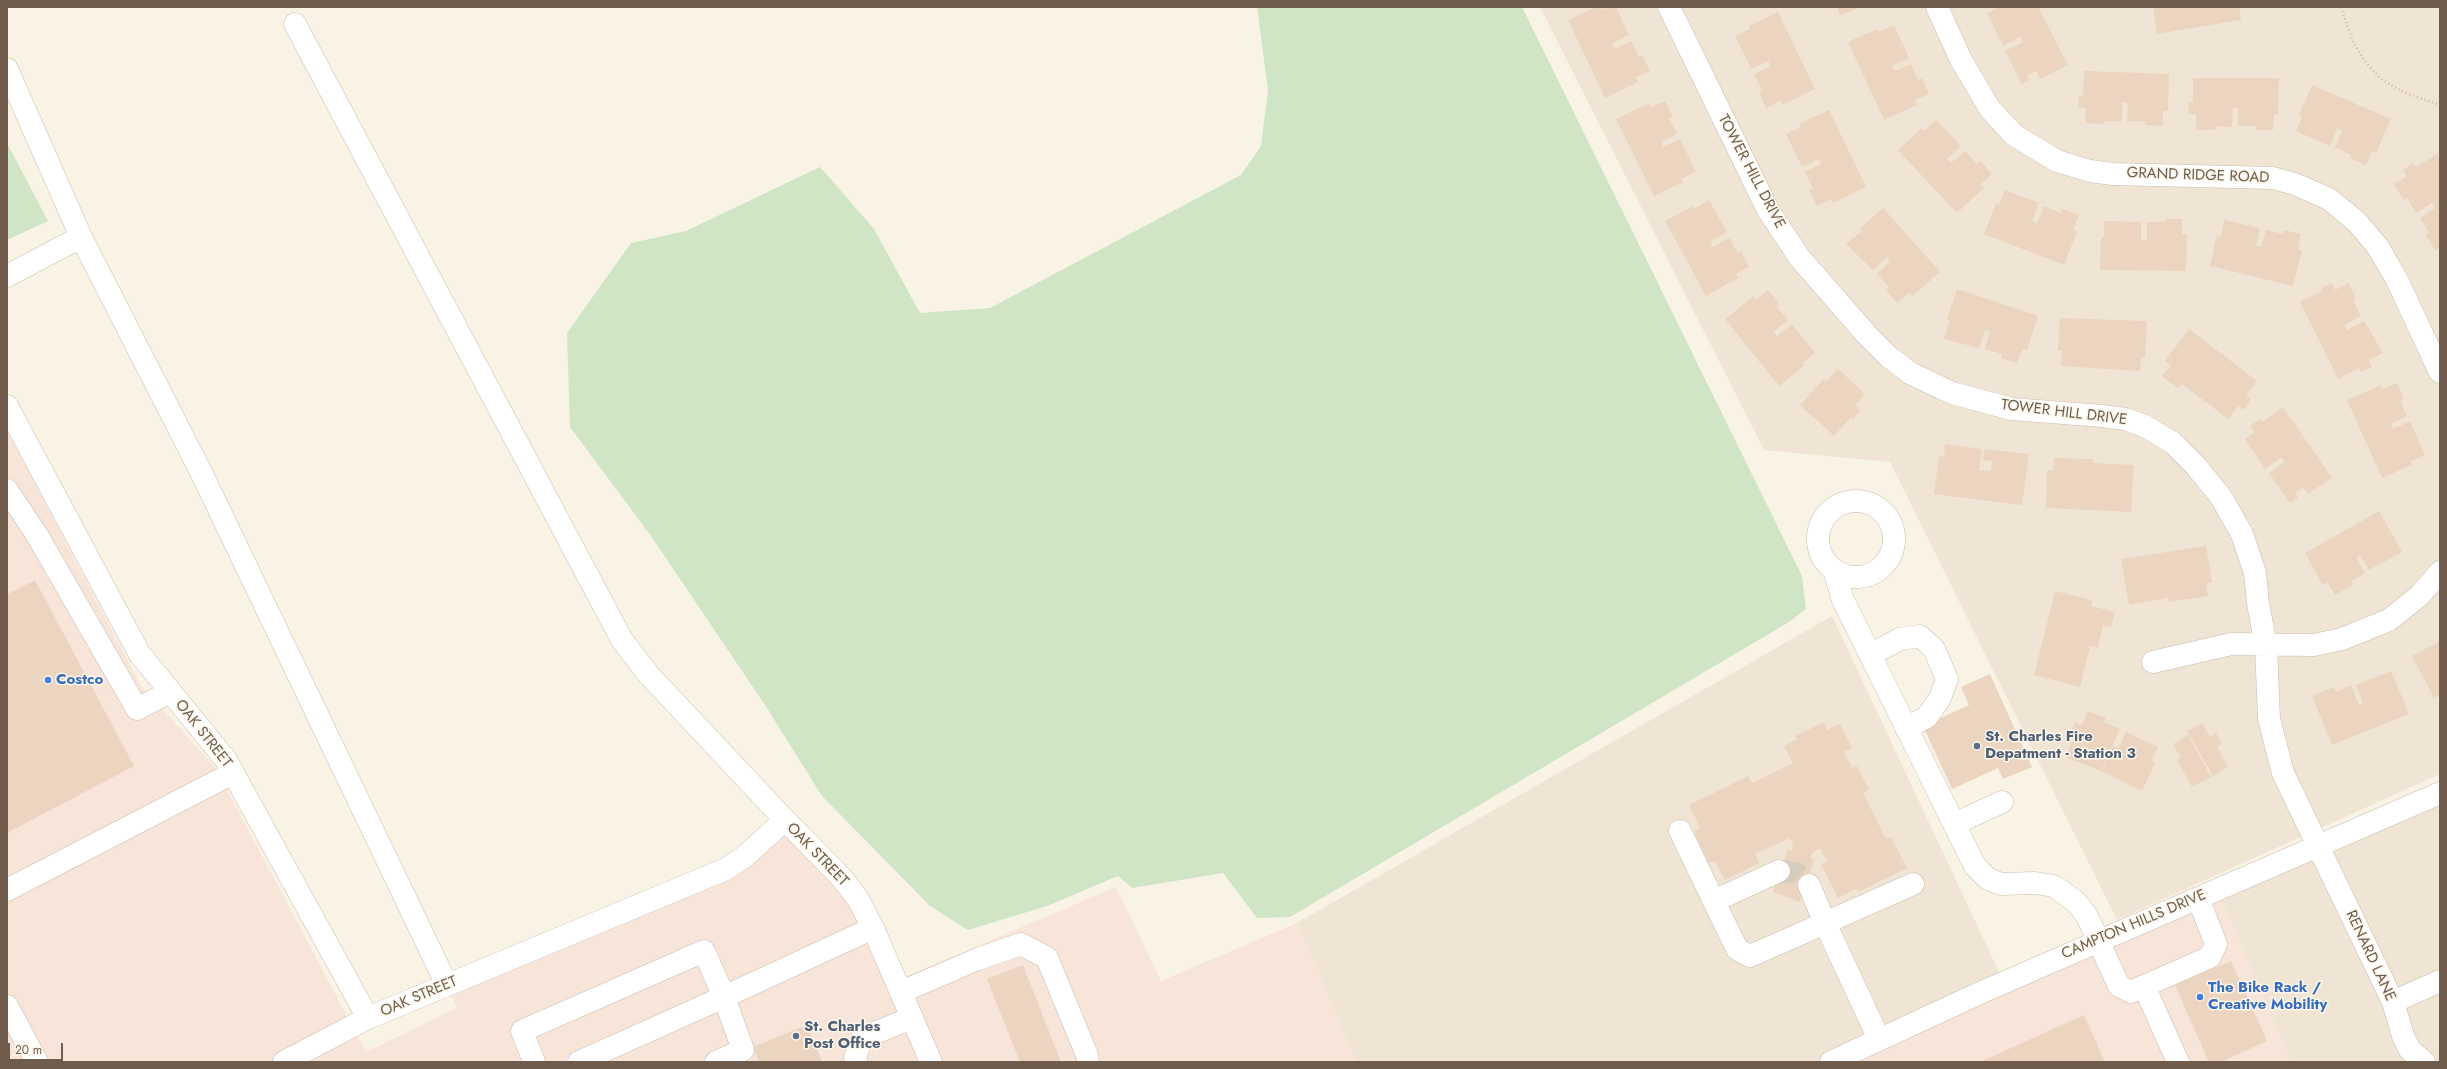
<!DOCTYPE html>
<html>
<head>
<meta charset="utf-8">
<style>
	body { margin:0 }
	#map { position:relative; width:2447px; height:1069px; overflow:hidden; background:#f9f3e5; font-family:Jost,sans-serif }
	canvas { display:block }
	.frame { position:absolute; inset:0; border:8px solid #6f5c4d; pointer-events:none }
	.scale { position:absolute; left:8px; top:1043px; width:55px; height:18px; box-sizing:border-box; border:2px solid #6f5c4d; border-top:0; padding-left:5px; font-size:12px; line-height:14px; white-space:nowrap; color:#6f5c4d; -webkit-text-stroke:3px #fcf7eb; paint-order:stroke }
</style>
</head>
<body>
<div id="map">
<canvas width="2447" height="1069"></canvas>
<div class="frame"></div>
<div class="scale">20 m</div>
</div>
<script>
const ctx = document.querySelector('canvas').getContext('2d');
ctx.lineJoin = 'round';
function fillPath(path, color) { ctx.fillStyle = color; ctx.fill(path, 'evenodd'); }
const shape = rows => new Path2D(rows.map(r => 'M' + r).join(''));
function trace(path, color, width, dash) { ctx.strokeStyle = color; ctx.lineWidth = width; ctx.lineCap = dash ? 'butt' : 'round'; ctx.setLineDash(dash || []); ctx.stroke(path); }
function drawText(font, color, halo, rows, align = 'center') {
  ctx.font = font + ' Jost,sans-serif'; ctx.lineWidth = 3; ctx.setLineDash([]); ctx.textBaseline = 'middle'; ctx.strokeStyle = halo; ctx.fillStyle = color; for (const [text, x, y, turn = 0] of rows) {
    ctx.save(); ctx.translate(x, y); ctx.rotate((+turn || 0) * Math.PI / 180); ctx.textAlign = isNaN(turn) ? turn : align; if (halo) ctx.strokeText(text, 0, 0); ctx.fillText(text, 0, 0); ctx.restore();
  }
}
fillPath(shape([
	[1540,7,2440,7,2440,774,2117,920,1890,462,1764,450],
	[1832,616,2000,974,1819,1062,1356,1062,1297,923],
	[2440,799,2440,1062,2291,1062,2220,897]
]), '#f0e5d4');
fillPath(shape([
	[7,430,141,686,215,767,366,1052,457,1008,451,995,728,880,786,832,849,905,921,1062,7,1062],
	[1116,887,1161,981,1297,923,1356,1062,939,1062,902,978],
	[2220,897,2291,1062,1845,1062]
]), '#f8e5da');
fillPath(shape([
	[1257,7,1522,7,1802,576,1806,609,1789,622,1290,917,1257,918,1223,873,1132,888,1118,876,1047,906,968,930,930,906,822,796,765,705,651,536,570,427,567,333,631,243,686,231,820,167,874,229,920,313,990,308,1241,175,1261,146,1268,90],
	[7,143,48,221,7,240]
]), '#d0e5c5');
fillPath(shape([
	[1596,7,1599,9,1616,7,1629,35,1612,43,1615,49,1631,41,1639,57,1642,55,1650,71,1636,77,1638,82,1605,98,1568,20],
	[1837,7,1862,7,1840,15],
	[1999,7,2038,7,2068,65,2040,79,2036,71,2027,76,2029,80,2022,84,2005,51,2023,42,2020,37,2003,46,1987,13],
	[2153,7,2239,7,2241,20,2157,34],
	[1778,12,1815,89,1782,105,1780,101,1766,108,1759,92,1762,90,1754,74,1771,66,1768,61,1751,69,1735,36,1750,29,1749,26],
	[1894,25,1909,58,1892,66,1895,71,1911,64,1918,80,1922,78,1929,94,1915,100,1917,105,1884,120,1848,42,1877,29,1879,32],
	[2084,71,2169,74,2168,111,2163,111,2163,126,2145,125,2145,121,2127,121,2128,103,2122,102,2122,121,2104,121,2104,124,2085,123,2086,108,2078,108,2079,96,2083,96],
	[2193,78,2279,78,2278,115,2274,115,2273,130,2256,130,2256,126,2238,126,2238,108,2233,108,2232,127,2215,126,2215,130,2196,130,2196,115,2188,114,2189,102,2193,102],
	[2312,85,2391,119,2376,153,2372,151,2366,165,2350,158,2351,155,2335,147,2342,131,2337,129,2330,146,2296,131,2302,116,2299,115],
	[1665,101,1673,117,1669,118,1677,134,1661,142,1663,147,1680,139,1696,172,1681,179,1683,182,1654,196,1616,119,1649,103,1651,107],
	[1829,110,1866,187,1833,203,1831,199,1817,206,1809,190,1813,188,1805,172,1821,164,1819,159,1802,167,1786,134,1801,127,1799,124],
	[1936,120,1961,146,1947,159,1951,163,1965,151,1977,164,1980,161,1992,174,1980,185,1984,188,1957,213,1898,150,1922,128,1924,131],
	[2437,154,2440,159,2440,247,2435,250,2426,235,2429,233,2420,218,2435,208,2432,203,2416,213,2407,198,2404,200,2394,184,2407,176,2403,170,2413,163,2416,167],
	[2005,190,2039,203,2032,221,2037,223,2044,206,2061,213,2062,209,2079,215,2073,230,2077,231,2064,265,1984,234,1996,204,1999,205],
	[1709,200,1727,232,1710,242,1713,247,1729,238,1738,253,1741,251,1749,267,1736,274,1738,278,1706,296,1665,221,1693,206,1694,209],
	[1883,208,1940,272,1912,296,1909,293,1897,303,1886,290,1889,287,1877,274,1890,262,1887,257,1873,270,1846,244,1861,232,1859,229],
	[2165,219,2182,219,2182,234,2187,234,2186,271,2100,270,2101,237,2104,237,2104,221,2141,222,2141,240,2147,240,2147,222,2165,222],
	[2224,220,2260,228,2256,246,2261,247,2266,230,2283,234,2284,230,2301,234,2298,249,2302,250,2293,286,2210,266,2217,235,2221,236],
	[2332,283,2335,290,2349,283,2356,299,2353,300,2361,316,2344,325,2347,330,2364,321,2383,353,2369,360,2372,367,2361,372,2359,368,2338,379,2300,302,2322,291,2321,288],
	[1957,289,2038,316,2027,350,2022,349,2017,363,2001,358,2002,354,1985,349,1990,331,1985,330,1979,348,1944,339,1950,320,1947,319],
	[1768,290,1779,304,1776,306,1788,320,1773,332,1777,336,1792,324,1815,353,1802,363,1804,366,1779,386,1725,319,1754,296,1756,300],
	[2060,318,2147,321,2145,357,2141,357,2140,371,2061,366,2062,351,2058,351],
	[2189,329,2257,381,2246,395,2251,399,2243,410,2238,406,2228,419,2182,384,2178,388,2162,376,2171,365,2165,361],
	[1838,369,1865,394,1855,405,1861,410,1853,419,1851,417,1834,436,1800,405,1824,379,1827,381],
	[2397,383,2404,399,2400,400,2407,416,2391,424,2393,429,2410,421,2425,455,2410,462,2412,465,2382,478,2347,400,2381,385,2383,389],
	[2283,407,2332,478,2308,494,2303,487,2295,493,2298,498,2290,503,2269,473,2285,462,2281,458,2265,469,2245,439,2255,432,2250,426,2260,419,2262,422],
	[1945,444,1982,449,1979,470,1991,471,1992,461,1983,460,1984,449,2029,454,2022,505,1934,494,1939,456,1944,457],
	[2054,458,2093,459,2093,463,2134,465,2131,512,2046,508,2047,470,2053,470],
	[2379,511,2402,552,2369,570,2361,556,2356,558,2365,573,2351,581,2353,585,2335,595,2327,582,2323,585,2305,553],
	[2206,546,2212,583,2206,583,2208,596,2168,602,2168,598,2129,605,2121,559],
	[35,580,134,766,7,833,7,594],
	[2055,591,2092,600,2091,606,2115,612,2111,627,2103,625,2098,648,2079,643,2090,647,2080,687,2034,675],
	[2440,641,2440,694,2434,698,2412,656],
	[2391,671,2409,714,2332,745,2312,696,2334,687,2336,692,2351,685,2359,705,2363,703,2356,685],
	[1990,674,2032,767,2003,779,1998,768,1952,789,1923,726,1969,705,1961,687],
	[2088,711,2106,718,2104,722,2120,729,2101,771,2065,757,2075,735,2070,733,2075,722,2082,725],
	[1824,722,1827,730,1840,724,1852,748,1844,752,1852,768,1857,766,1869,790,1863,793,1886,839,1891,837,1907,868,1858,892,1856,889,1838,898,1821,864,1827,861,1820,848,1813,852,1810,858,1814,860,1800,902,1773,892,1788,849,1792,851,1793,845,1790,838,1755,854,1759,863,1725,880,1715,861,1709,863,1694,831,1700,828,1689,805,1748,776,1752,783,1793,763,1784,746,1797,739,1795,736],
	[2202,723,2210,737,2216,733,2222,744,2217,747,2228,767,2213,776,2187,731],
	[2126,732,2158,747,2151,761,2155,763,2142,791,2102,771,2113,746,2118,749],
	[2188,735,2211,777,2192,787,2177,760,2181,758,2173,744],
	[2231,961,2267,1041,2221,1062,2209,1062,2175,985],
	[1023,965,1061,1062,1020,1062,987,979],
	[2084,1015,2105,1062,1980,1062],
	[807,1025,822,1062,759,1062,753,1047]
]), '#ebd4c0');
trace(shape([
	[1779,871,1796,873,1809,885]
]), '#d6cdbf', 22, [22, 11]);
const minor = shape([
	[1669,7,1768,210,1799,257,1867,335,1888,356,1910,373,1952,393,2012,409,2102,416,2125,419,2145,426,2173,443,2195,465,2221,497,2242,534,2255,573,2258,603,2266,646,2269,719,2283,773,2393,1002,2403,1036,2410,1050,2424,1062],
	[1937,7,1961,60,1990,109,2014,135,2057,161,2090,171,2113,174,2273,178,2295,184,2329,199,2357,222,2378,247,2397,280,2440,372],
	[295,24,622,640,649,675,785,820],
	[7,69,81,237,201,472,447,985],
	[7,276,81,237],
	[7,406,139,653,226,760,368,1018],
	[7,490,37,535,137,709,170,692],
	'1818 539a38 38 0 1 1 76 0a38 38 0 1 1-76 0Z',
	[1834,570,1843,600,1975,866,1988,879,2001,884,2035,883,2054,886,2076,902,2087,916,2119,986,2131,992,2210,957,2216,944,2198,898],
	[1870,655,1900,639,1920,636,1934,649,1947,679,1940,698,1927,717,1906,728],
	[2153,662,2231,644,2314,645,2342,639,2389,620,2419,596,2440,572],
	[1954,824,2002,802],
	[1680,831,1737,949,1750,956,1825,923,1879,1039],
	[1809,885,1825,923,1913,884],
	[7,890,233,773],
	[1714,901,1779,871],
	[2144,986,2178,1062],
	[901,992,978,959,1021,944,1047,958,1087,1055,1088,1062],
	[2393,1002,2440,981],
	[7,1006,37,1062],
	[284,1062,368,1018,726,869,744,857,785,820,842,878,858,899,873,928,931,1062],
	[534,1062,522,1031,704,951,724,997,873,928],
	[579,1062,724,997,743,1050,716,1062],
	[856,1062,855,1058,862,1038,912,1018],
	[1831,1062,1982,992,2440,793]
]);
trace(minor, '#c9bbad', 23);
trace(shape([
	[2341,7,2353,42,2366,63,2381,79,2403,92,2440,105]
]), '#cfb8a4', 2.5, [1, 3]);
trace(minor, '#fff', 22);
for (const [x, y, r, color] of [
	[48,680,4,"#3f7fe0"],
	[1977,746,4,"#5c6f8a"],
	[2200,997,4,"#3f7fe0"],
	[796,1036,4,"#5c6f8a"]
]) { const dot = new Path2D(); dot.arc(x, y, r, 0, 2 * Math.PI); ctx.fillStyle = color; ctx.fill(dot); trace(dot, '#fcf7eb', 1.5); }
drawText('15px', '#6f5c4d', '#fcf7eb', [
	["TOWER HILL DRIVE",1751,172,62],
	["GRAND RIDGE ROAD",2198,176,2],
	["TOWER HILL DRIVE",2064,413,7],
	["OAK STREET",203,734,52],
	["OAK STREET",817,855,46],
	["CAMPTON HILLS DRIVE",2134,925,-23],
	["RENARD LANE",2370,956,65],
	["OAK STREET",419,997,-23]
]);
drawText('bold 15px', '#366cbe', '#fcf7eb', [
	["Costco",56,680],
	["The Bike Rack /",2208,988],
	["Creative Mobility",2208,1005]
], 'left');
drawText('bold 15px', '#4e5e75', '#fcf7eb', [
	["St. Charles Fire",1985,737],
	["Depatment - Station 3",1985,754],
	["St. Charles",804,1027],
	["Post Office",804,1044]
], 'left');
</script>
</body>
</html>
